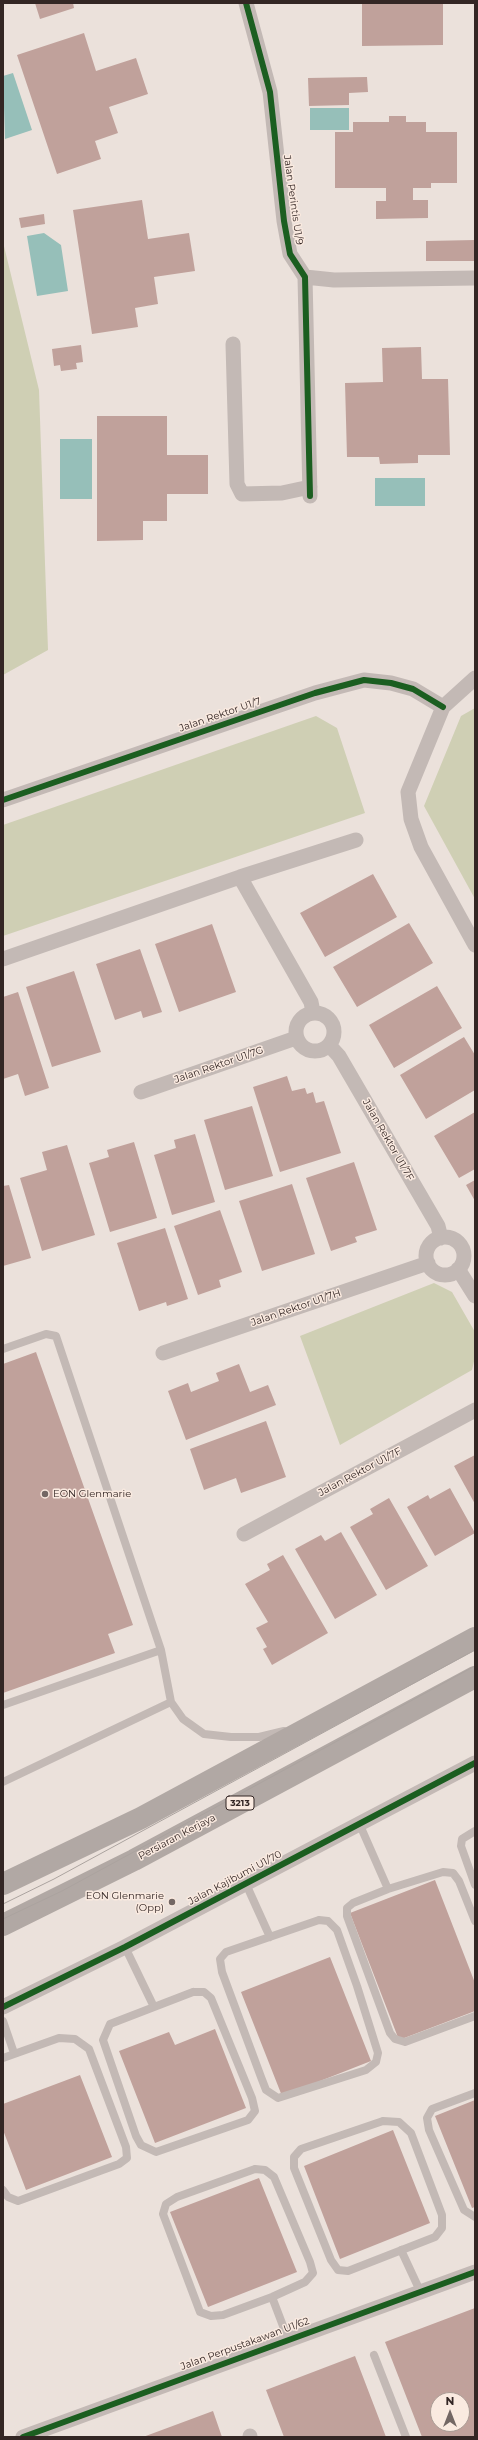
<!DOCTYPE html>
<html>
<head>
<meta charset="utf-8">
<style>
	body { margin:0 }
	#map { position:relative; width:478px; height:2440px; overflow:hidden; background:#ebe1db; font-family:Montserrat,sans-serif }
	canvas { display:block }
	.frame { position:absolute; inset:0; border:4px solid #332624; pointer-events:none }
	.north { position:absolute; left:430px; top:2392px; width:40px; height:40px; box-sizing:border-box; background:#faeae0; border:1px solid #aa9c95; border-radius:50%; rotate:0deg; font-size:11px; font-weight:700; line-height:16px; text-align:center; color:#332624 }
	.north::after { content:''; display:block; margin:auto; width:14px; height:18px; background:#736764; clip-path:polygon(50% 0,100% 100%,50% 72%,0 100%) }
</style>
</head>
<body>
<div id="map">
<canvas width="478" height="2440"></canvas>
<div class="frame"></div>
<div class="north">N</div>
</div>
<script>
const ctx = document.querySelector('canvas').getContext('2d');
ctx.lineJoin = 'round';
function fillPath(path, color) { ctx.fillStyle = color; ctx.fill(path, 'evenodd'); }
const shape = rows => new Path2D(rows.map(r => 'M' + r).join(''));
function trace(path, color, width, dash) { ctx.strokeStyle = color; ctx.lineWidth = width; ctx.lineCap = dash ? 'butt' : 'round'; ctx.setLineDash(dash || []); ctx.stroke(path); }
function drawText(font, color, halo, rows, align = 'center') {
  ctx.font = font + ' Montserrat,sans-serif'; ctx.lineWidth = 3; ctx.setLineDash([]); ctx.textBaseline = 'middle'; ctx.strokeStyle = halo; ctx.fillStyle = color; for (const [text, x, y, turn = 0] of rows) {
    ctx.save(); ctx.translate(x, y); ctx.rotate((+turn || 0) * Math.PI / 180); ctx.textAlign = isNaN(turn) ? turn : align; if (halo) ctx.strokeText(text, 0, 0); ctx.fillText(text, 0, 0); ctx.restore();
  }
}
fillPath(shape([
	[3,242,39,390,48,650,3,675],
	[475,708,475,899,424,806,461,716],
	[316,716,337,728,365,813,3,936,3,825],
	[434,1283,452,1292,475,1332,475,1357,472,1370,340,1445,300,1336]
]), '#cfcfb4');
fillPath(shape([
	[13,73,32,130,5,139,3,76],
	[310,108,349,108,349,130,310,130],
	[44,233,61,245,68,291,37,296,27,236],
	[60,439,92,439,92,499,60,499],
	[375,478,425,478,425,506,375,506]
]), '#96bfb9');
fillPath(shape([
	[35,3,73,3,74,8,40,19],
	[362,3,443,3,443,45,362,46],
	[84,33,96,71,136,58,148,94,109,107,118,133,95,141,101,159,57,174,17,55],
	[367,77,368,92,349,93,349,105,309,106,308,78],
	[389,116,406,116,406,122,426,122,426,132,457,132,457,183,431,183,431,188,413,188,413,200,428,200,428,218,376,219,376,201,386,201,386,188,335,188,335,132,353,132,353,122,389,122],
	[142,200,148,239,189,233,195,271,154,277,158,304,135,308,138,327,92,334,73,210],
	[44,214,45,224,21,228,19,218],
	[475,240,475,261,426,261,426,241],
	[81,345,83,362,76,363,77,369,61,371,60,365,54,366,52,349],
	[421,347,422,379,448,379,450,455,418,455,418,463,380,464,379,457,347,457,345,383,383,382,382,348],
	[97,416,167,416,167,455,208,455,208,494,167,494,167,521,143,521,143,540,97,541],
	[373,874,397,917,325,957,300,913],
	[409,923,433,963,357,1007,333,967],
	[212,924,236,992,179,1012,155,944],
	[140,949,162,1012,143,1018,141,1011,115,1020,96,964],
	[74,971,101,1052,52,1067,26,987],
	[437,986,462,1028,394,1068,369,1025],
	[18,992,49,1088,25,1096,18,1074,3,1079,3,997],
	[464,1037,475,1055,475,1090,426,1119,400,1075],
	[287,1076,292,1091,305,1088,307,1094,313,1092,316,1103,324,1101,341,1153,280,1172,253,1087],
	[252,1106,273,1176,225,1190,204,1120],
	[475,1112,475,1169,459,1178,434,1136],
	[195,1134,215,1202,172,1215,154,1155,176,1148,174,1140],
	[134,1142,157,1218,110,1232,89,1163,109,1157,107,1150],
	[67,1145,95,1235,42,1251,20,1178,47,1170,42,1152],
	[354,1162,377,1230,355,1237,357,1242,331,1251,306,1178],
	[475,1180,475,1201,466,1185],
	[292,1184,315,1254,262,1271,239,1201],
	[9,1185,31,1258,3,1266,3,1186],
	[220,1210,242,1272,219,1280,221,1287,198,1295,174,1226],
	[165,1228,188,1299,167,1306,166,1302,139,1311,117,1243],
	[36,1352,133,1625,108,1634,115,1653,3,1693,3,1364],
	[239,1364,250,1392,268,1385,276,1405,186,1440,168,1391,188,1383,191,1392,219,1381,216,1373],
	[266,1421,286,1477,241,1493,236,1478,204,1490,190,1449],
	[475,1455,475,1504,454,1466],
	[450,1488,475,1533,435,1556,407,1507,428,1495,430,1499],
	[389,1498,428,1566,386,1590,350,1527,373,1514,370,1509],
	[341,1532,377,1595,335,1619,295,1549,321,1535,325,1541],
	[283,1555,328,1633,272,1665,263,1649,267,1647,256,1628,268,1622,245,1584,270,1570,267,1564],
	[435,1880,475,1983,475,2011,399,2040,350,1913],
	[330,1957,371,2061,282,2096,241,1992],
	[215,2029,246,2108,155,2143,119,2051,169,2032,175,2045],
	[80,2075,112,2157,26,2190,3,2130,3,2104],
	[475,2100,475,2207,472,2208,435,2116],
	[393,2130,430,2223,340,2259,304,2166],
	[259,2178,297,2272,208,2307,170,2212],
	[475,2308,475,2437,422,2437,385,2342],
	[438,2400,462,2400,462,2424,438,2424],
	[355,2356,386,2437,284,2437,266,2390],
	[213,2411,222,2437,143,2437]
]), '#c0a19b');
trace(shape([
	[3,1349,46,1334,56,1336,161,1650,171,1702,183,1719,204,1734,231,1737,259,1737,284,1731],
	[3,1705,161,1650],
	[3,1782,171,1702],
	[359,1823,388,1889],
	[475,1831,462,1839,461,1846,475,1885],
	[246,1884,270,1937],
	[319,1920,328,1921,337,1930,357,1986,378,2053,376,2062,366,2070,278,2098,266,2090,261,2077,222,1972,220,1959,226,1952,319,1920],
	[475,1921,459,1881,453,1873,443,1872,388,1889,353,1903,347,1908,347,1916,390,2033,395,2039,405,2042,475,2016],
	[125,1947,154,2007],
	[193,1992,204,1992,211,1998,252,2098,255,2111,248,2120,156,2152,141,2145,136,2136,103,2040,110,2024,193,1992],
	[3,2021,14,2053],
	[3,2058,59,2038,75,2039,89,2049,126,2147,127,2158,119,2164,18,2201,8,2197,3,2190],
	[475,2093,432,2109,427,2118,429,2130,464,2210,475,2217],
	[383,2121,399,2122,411,2133,442,2215,442,2228,435,2237,348,2271,338,2270,331,2260,294,2168,294,2157,301,2149,383,2121],
	[255,2169,265,2170,274,2177,310,2262,313,2273,305,2282,272,2297,223,2315,211,2316,200,2312,163,2214,166,2204,177,2197,255,2169],
	[401,2250,421,2293],
	[272,2297,288,2339],
	[374,2355,406,2437]
]), '#c3b9b5', 8);
trace(shape([
	[246,3,270,92,284,221,290,254,305,277,310,496],
	[305,277,334,280,475,278],
	[233,344,237,484,242,494,282,493,310,487],
	[475,678,443,707,408,792,411,819,421,847,475,945],
	[3,800,315,693,364,680,391,683,413,689,443,707],
	[240,877,311,1002,313,1012],
	[3,959,240,877,356,840],
	'296 1032a19 19 0 1 1 38 0a19 19 0 1 1-38 0Z',
	[329,1045,339,1056,438,1226,441,1238],
	[141,1092,296,1038],
	'426 1256a19 19 0 1 1 38 0a19 19 0 1 1-38 0Z',
	[458,1269,475,1296],
	[163,1353,428,1263],
	[244,1534,475,1410],
	[3,2007,125,1947,475,1763],
	[250,2436,250,2437],
	[23,2437,475,2272]
]), '#c3b9b5', 15);
trace(shape([
	[3,1884,141,1818,475,1638],
	[3,1925,134,1860,475,1677]
]), '#b1a8a4', 22);
trace(shape([
	[3,1904,54,1879,475,1650],
	[3,1919,62,1891,475,1666]
]), '#aba39f', 1);
trace(shape([
	[246,3,270,92,284,221,290,254,305,277,310,496],
	[3,800,315,693,364,680,391,683,413,689,443,707],
	[3,2007,125,1947,475,1763],
	[23,2437,475,2272]
]), '#1b5e20', 6);
for (const [x, y, r, color] of [
	[45,1494,4,"#736764"],
	[172,1902,4,"#736764"]
]) { const dot = new Path2D(); dot.arc(x, y, r, 0, 2 * Math.PI); ctx.fillStyle = color; ctx.fill(dot); trace(dot, '#faeae0', 1.5); }
for (const [x, y, w] of [
	[240,1803,28]
]) { const box = new Path2D(); box.roundRect(x - w / 2, y - 7, w, 14, 3); ctx.fillStyle = '#faeae0'; ctx.fill(box); trace(box, '#332624', 1); }
drawText('bold 9px', '#332624', null, [
	["3213",240,1803]
]);
drawText('10px', '#332624', '#faeae0', [
	["Jalan Perintis U1/9",293,200,82],
	["Jalan Rektor U1/7",220,715,-19],
	["Jalan Rektor U1/7G",219,1065,-19],
	["Jalan Rektor U1/7F",388,1140,60],
	["Jalan Rektor U1/7H",296,1308,-19],
	["Jalan Rektor U1/7F",360,1472,-28],
	["Persiaran Kerjaya",177,1837,-28],
	["Jalan Kajibumi U1/70",235,1878,-28],
	["Jalan Perpustakawan U1/62",245,2344,-20]
]);
drawText('10px', '#332624', '#faeae0', [
	["EON Glenmarie",53,1494],
	["EON Glenmarie",164,1896,"right"],
	["(Opp)",164,1908,"right"]
], 'left');
</script>
</body>
</html>
